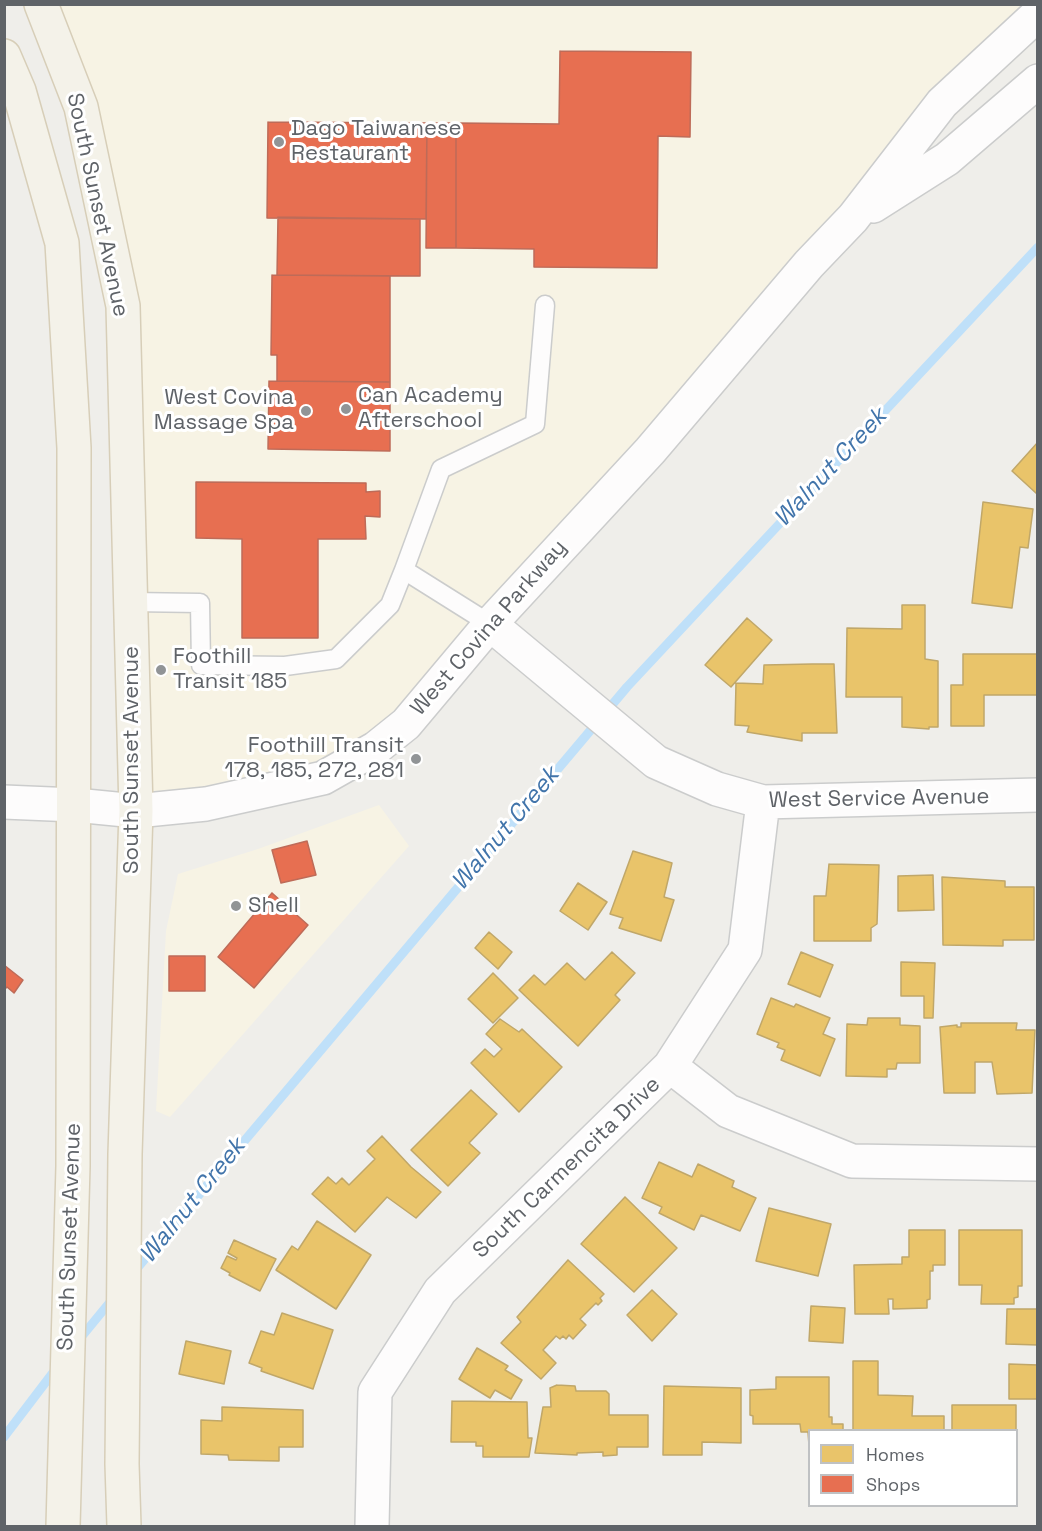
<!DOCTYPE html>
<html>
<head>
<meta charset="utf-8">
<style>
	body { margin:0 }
	#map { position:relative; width:1042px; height:1531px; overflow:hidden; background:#efeeea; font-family:"Space Grotesk",sans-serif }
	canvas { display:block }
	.frame { position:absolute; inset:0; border:6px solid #5f6368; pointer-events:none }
	.legend { position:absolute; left:808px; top:1429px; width:210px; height:78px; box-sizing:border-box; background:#fff; border:2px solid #bfc1c3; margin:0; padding:8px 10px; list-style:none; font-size:18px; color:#5f6368 }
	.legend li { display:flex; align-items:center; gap:12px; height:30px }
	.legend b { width:30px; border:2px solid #bfc1c3 }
</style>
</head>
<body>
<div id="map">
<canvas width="1042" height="1531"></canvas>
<div class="frame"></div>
<ul class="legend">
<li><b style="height:16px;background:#e9c46a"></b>Homes</li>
<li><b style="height:16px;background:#e76f51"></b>Shops</li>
</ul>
</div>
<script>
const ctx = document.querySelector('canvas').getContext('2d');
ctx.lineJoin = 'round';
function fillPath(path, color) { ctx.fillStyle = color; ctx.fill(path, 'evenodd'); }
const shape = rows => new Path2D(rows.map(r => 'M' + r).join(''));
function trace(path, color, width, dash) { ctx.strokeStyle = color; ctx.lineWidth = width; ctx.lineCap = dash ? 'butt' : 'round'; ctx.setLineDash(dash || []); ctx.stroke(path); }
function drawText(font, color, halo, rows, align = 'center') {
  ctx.font = font + ' "Space Grotesk",sans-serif'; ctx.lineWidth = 6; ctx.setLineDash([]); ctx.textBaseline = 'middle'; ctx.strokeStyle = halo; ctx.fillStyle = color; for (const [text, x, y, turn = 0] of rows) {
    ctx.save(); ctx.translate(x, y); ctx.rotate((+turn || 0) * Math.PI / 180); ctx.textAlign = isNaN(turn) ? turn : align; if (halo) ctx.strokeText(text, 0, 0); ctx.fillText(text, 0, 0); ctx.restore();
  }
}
fillPath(shape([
	[1037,4,1038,38,942,128,376,748,136,811,123,306,41,5],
	[379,805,409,846,170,1117,156,1111,166,931,178,874,258,849]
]), '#f7f3e4');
const homes = shape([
	[1038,442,1038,497,1037,494,1012,471,1038,442],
	[983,502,1033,509,1028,548,1020,547,1012,608,972,603,983,502],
	[902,605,925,605,925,659,938,661,938,727,929,727,929,729,902,727,902,697,846,697,847,628,902,629,902,605],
	[747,618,772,640,731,687,705,665,747,618],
	[963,654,1038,654,1038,695,984,695,984,726,951,726,951,685,963,685,963,654],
	[812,664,834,664,837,733,802,733,802,741,747,732,749,726,735,725,736,683,763,684,764,665,812,664],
	[633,851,672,863,664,897,674,900,661,941,619,928,623,918,610,914,633,851],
	[829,864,879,865,877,924,871,928,871,941,814,941,814,896,826,896,829,864],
	[933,875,934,910,898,911,898,876,933,875],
	[942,877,1005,881,1005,887,1034,887,1034,940,1003,940,1003,946,943,945,942,877],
	[578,883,607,902,588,930,560,911,578,883],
	[489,932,512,952,498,969,475,948,489,932],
	[612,952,635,973,615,995,620,1000,578,1046,519,990,534,975,545,985,567,963,585,980,612,952],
	[801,952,833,965,820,997,788,984,801,952],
	[901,962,935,963,933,1018,924,1018,924,996,901,996,901,962],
	[493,973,518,998,493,1023,468,999,493,973],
	[771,998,794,1007,796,1004,830,1018,823,1034,835,1039,820,1076,781,1060,785,1050,777,1047,779,1043,757,1034,771,998],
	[868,1018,900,1018,900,1025,920,1026,920,1063,897,1063,896,1069,887,1069,887,1077,846,1076,847,1024,867,1025,868,1018],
	[500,1019,519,1032,522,1029,562,1067,519,1112,471,1063,485,1049,494,1057,502,1049,486,1034,500,1019],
	[961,1023,1017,1023,1016,1030,1035,1030,1032,1093,997,1094,992,1062,975,1062,975,1093,944,1093,940,1027,957,1025,957,1027,961,1027,961,1023],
	[471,1090,497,1114,469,1143,480,1153,448,1186,411,1150,471,1090],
	[382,1136,411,1167,441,1192,416,1218,387,1197,355,1232,312,1194,328,1177,336,1184,342,1178,349,1185,375,1159,367,1151,382,1136],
	[659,1162,692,1177,698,1164,734,1181,732,1187,756,1198,740,1231,701,1215,694,1230,659,1213,662,1207,642,1198,659,1162],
	[625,1197,677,1248,634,1292,581,1244,625,1197],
	[769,1208,831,1224,818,1276,756,1261,769,1208],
	[317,1221,371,1255,336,1309,276,1270,292,1246,298,1250,317,1221],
	[909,1230,945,1230,945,1265,933,1265,933,1271,930,1271,930,1299,927,1300,927,1308,893,1309,893,1299,888,1299,889,1314,855,1314,854,1265,902,1264,902,1257,909,1257,909,1230],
	[959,1230,1022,1230,1022,1286,1018,1286,1018,1297,1014,1298,1014,1304,981,1304,982,1285,959,1285,959,1230],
	[234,1240,276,1259,260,1291,229,1275,230,1273,221,1268,227,1256,236,1260,237,1258,228,1253,234,1240],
	[568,1260,604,1294,600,1298,602,1301,598,1305,596,1303,580,1319,586,1325,573,1339,569,1335,566,1339,563,1336,560,1339,556,1336,543,1350,556,1363,541,1379,501,1343,521,1322,517,1317,568,1260],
	[652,1290,677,1314,652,1341,627,1315,652,1290],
	[811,1306,845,1308,843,1343,809,1341,811,1306],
	[1007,1309,1038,1309,1038,1345,1006,1344,1007,1309],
	[282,1313,333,1330,313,1389,261,1371,262,1368,249,1363,261,1331,274,1335,282,1313],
	[186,1341,231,1351,224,1384,179,1374,186,1341],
	[477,1348,508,1366,505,1370,522,1380,511,1399,495,1390,490,1398,459,1379,477,1348],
	[853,1361,878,1361,878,1395,913,1396,912,1416,944,1416,944,1430,853,1430,853,1361],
	[1009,1364,1038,1365,1038,1399,1009,1399,1009,1364],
	[776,1377,829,1377,829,1417,832,1417,832,1424,843,1424,843,1430,810,1430,810,1459,808,1432,801,1432,800,1424,753,1424,753,1416,750,1415,750,1390,776,1389,776,1377],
	[557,1385,575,1386,576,1391,606,1391,609,1394,609,1415,648,1415,648,1447,617,1447,617,1455,603,1456,603,1452,577,1453,577,1455,535,1453,543,1407,551,1407,550,1388,557,1385],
	[664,1386,741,1388,741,1443,702,1442,702,1455,663,1455,664,1386],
	[452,1401,527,1402,528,1438,532,1438,529,1457,483,1457,483,1446,476,1446,476,1442,451,1442,452,1401],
	[952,1405,1016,1405,1016,1430,952,1430,952,1405],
	[222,1407,303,1410,303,1447,279,1447,279,1461,229,1460,228,1455,201,1454,201,1420,222,1421,222,1407]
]);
fillPath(homes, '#e9c46a');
trace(homes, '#c0a769', 1.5);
const shops = shape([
	[560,51,691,52,690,137,658,136,657,268,534,267,534,249,456,248,456,123,559,124,560,51],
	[268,122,427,123,426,219,267,218,268,122],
	[427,123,456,123,456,248,426,248,427,123],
	[278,217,420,219,420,276,277,275,278,217],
	[272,275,390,276,390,382,277,381,277,355,271,355,272,275],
	[269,381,390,382,390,451,268,449,269,381],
	[196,482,366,483,366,492,380,491,380,517,365,516,366,539,318,539,318,638,242,638,242,539,196,538,196,482],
	[307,841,316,875,281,883,272,850,307,841],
	[272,893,308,925,254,988,218,957,272,893],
	[169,956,205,956,205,991,169,991,169,956],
	[4,965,23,980,14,993,7,987,4,990,4,965]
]);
fillPath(shops, '#e76f51');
trace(shops, '#be6b58', 1.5);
trace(shape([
	[133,1273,627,687,1038,247],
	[78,1341,115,1296],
	[4,1437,58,1366]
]), '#bfe0f9', 9);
const service = shape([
	[404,570,441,469,535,424,545,305],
	[131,602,200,603,201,665,285,666,336,659,390,605,404,570,490,624]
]);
const minor = shape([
	[490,624,656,762,717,789,763,802,1038,795],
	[670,1066,728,1111,852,1161,1038,1164],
	[372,1526,375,1392,440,1291,670,1066,745,950,763,802]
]);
const tertiary = shape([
	[873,206,947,159,1038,81],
	[4,802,75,805,136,811,206,804,323,778,376,748,406,724,490,624,650,451,809,264,853,218,942,103,1038,14]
]);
const primary = shape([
	[41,4,81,107,123,306,136,811,125,1154,122,1464,124,1526],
	[4,56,19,91,62,243,74,448,73,1166,63,1526]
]);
trace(service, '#cbcccc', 21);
trace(minor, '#cbcccc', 36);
trace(tertiary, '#cbcccc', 36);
trace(primary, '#d7ceb8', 36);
trace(service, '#fdfcfc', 18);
trace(minor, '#fdfcfc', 33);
trace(tertiary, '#fdfcfc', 33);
trace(primary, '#f4f2e9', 33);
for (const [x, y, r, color] of [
	[279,142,6,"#919496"],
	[346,409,6,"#919496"],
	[306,411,6,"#919496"],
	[161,670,6,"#919496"],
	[416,759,6,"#919496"],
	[236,906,6,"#919496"]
]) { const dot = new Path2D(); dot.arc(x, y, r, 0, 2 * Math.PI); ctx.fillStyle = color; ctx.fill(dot); trace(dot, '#fff', 2); }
drawText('22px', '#5f6368', '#fff', [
	["Dago Taiwanese",291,129],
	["Restaurant",291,154],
	["Can Academy",358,396],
	["Afterschool",358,421],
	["West Covina",294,398,"right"],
	["Massage Spa",294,423,"right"],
	["Foothill",173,657],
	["Transit 185",173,682],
	["Foothill Transit",404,746,"right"],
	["178, 185, 272, 281",404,771,"right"],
	["Shell",248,906]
], 'left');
drawText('22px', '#5f6368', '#fff', [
	["South Sunset Avenue",97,205,78],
	["West Covina Parkway",489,628,-49],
	["South Sunset Avenue",132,760,-90],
	["West Service Avenue",879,799,-1],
	["South Carmencita Drive",567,1168,-44],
	["South Sunset Avenue",70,1237,-88]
]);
drawText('italic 24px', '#4174aa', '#fff', [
	["Walnut Creek",831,468,-47],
	["Walnut Creek",506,829,-50],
	["Walnut Creek",193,1201,-51]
]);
</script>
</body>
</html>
